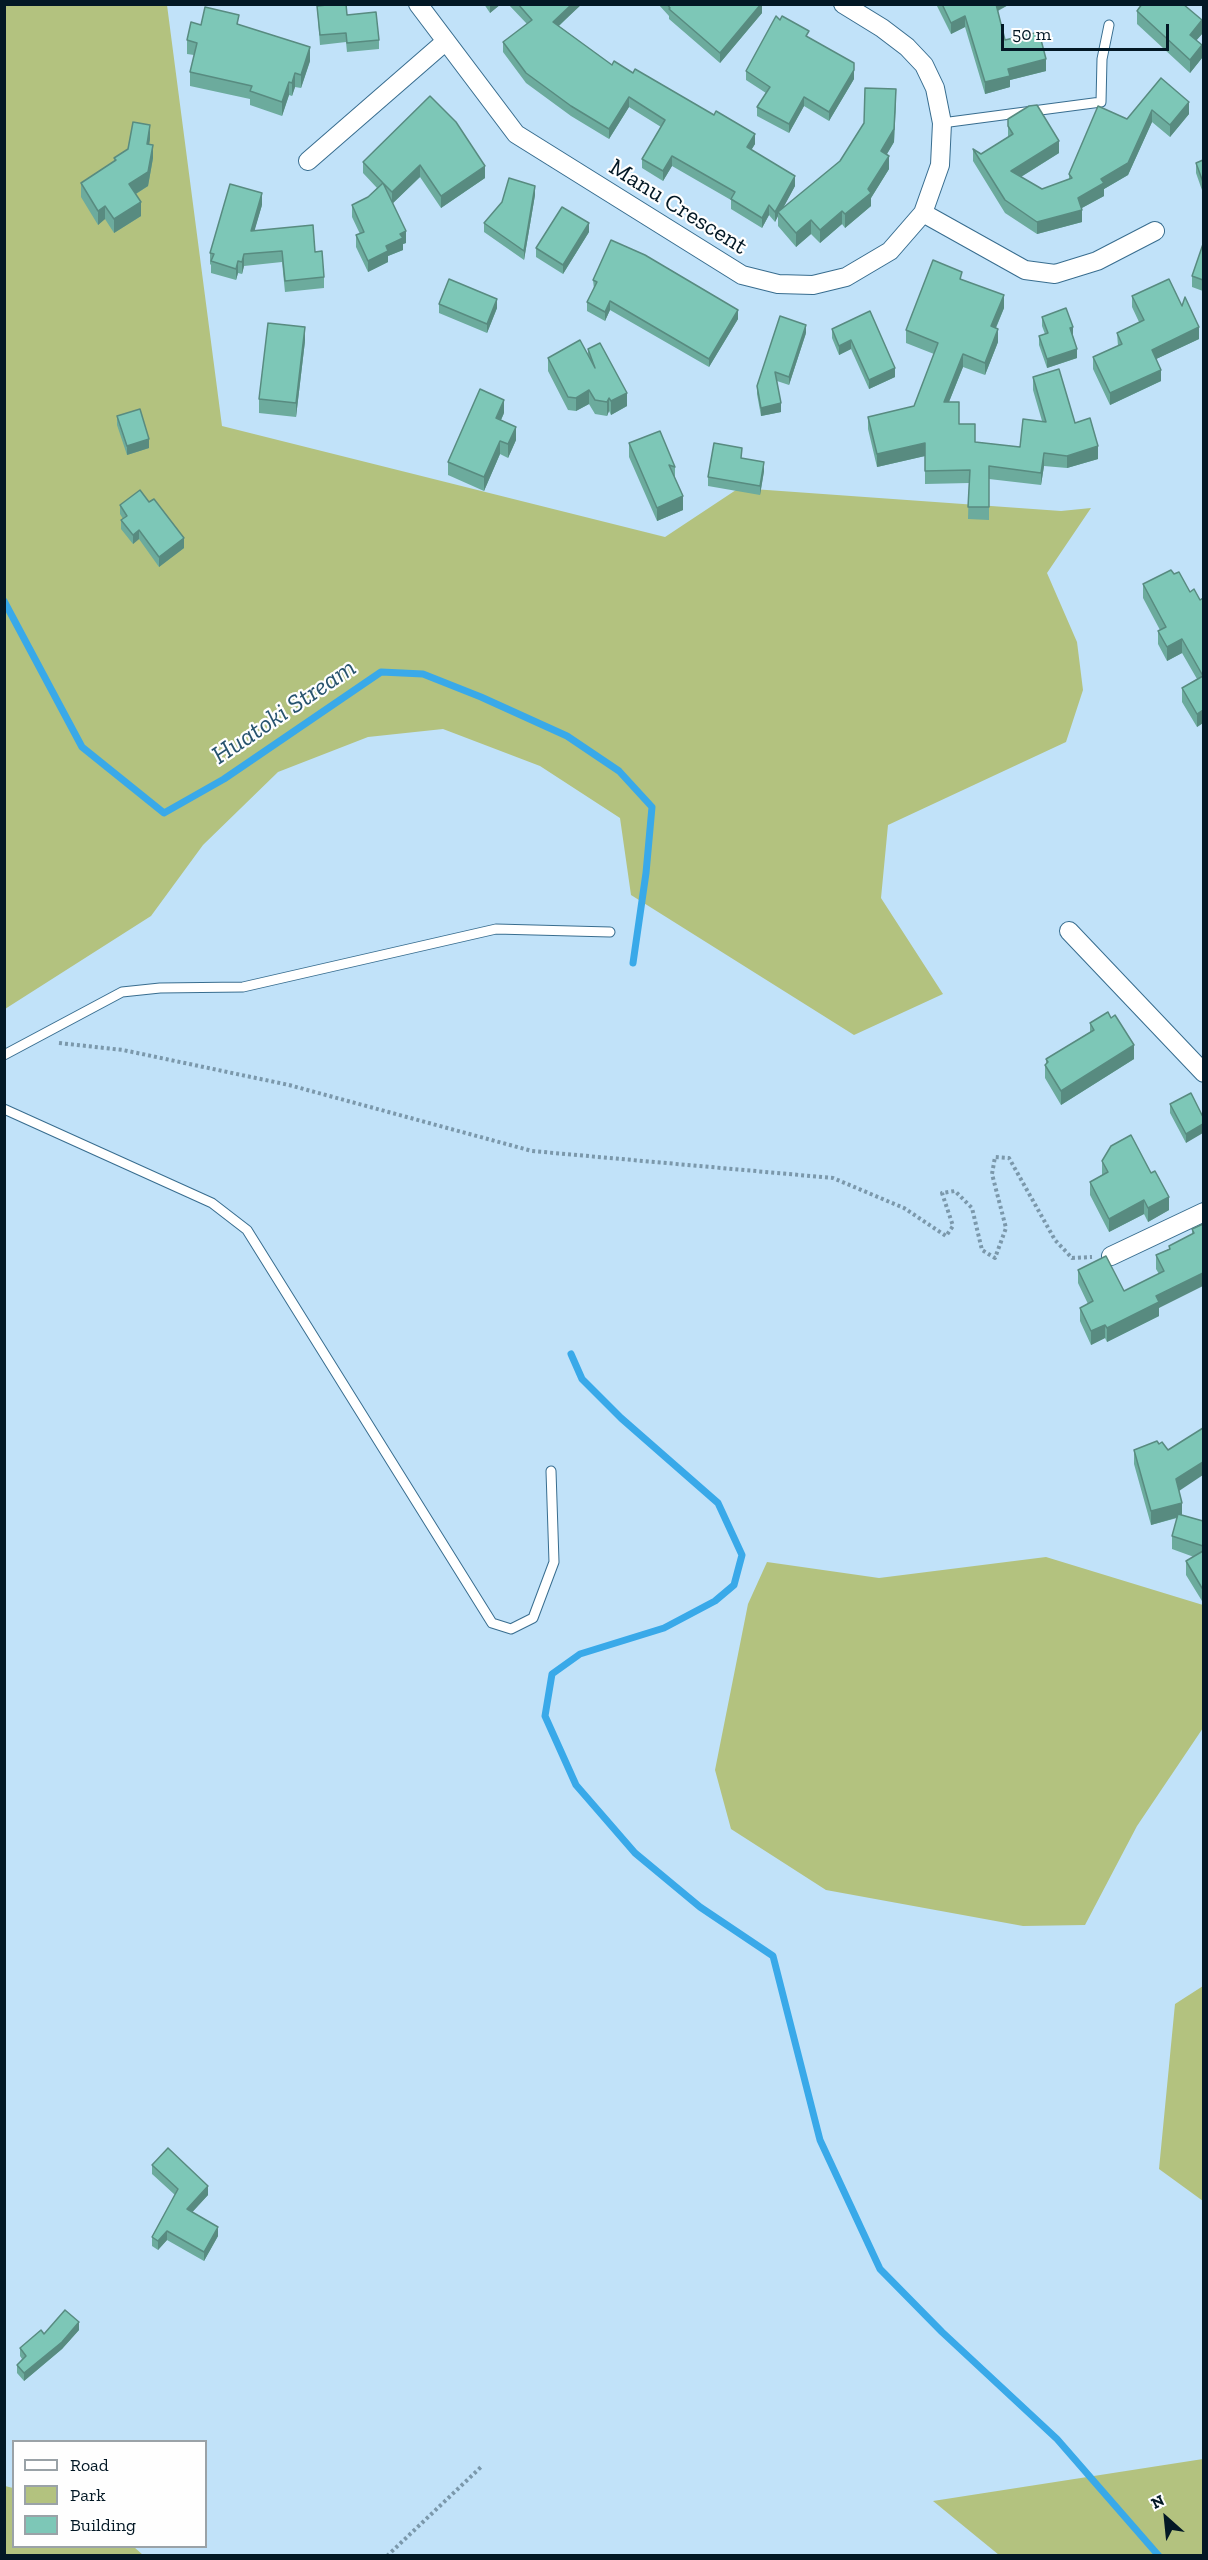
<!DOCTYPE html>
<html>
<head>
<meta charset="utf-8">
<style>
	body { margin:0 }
	#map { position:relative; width:1208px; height:2560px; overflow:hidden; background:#c1e2f9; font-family:"Zilla Slab",serif }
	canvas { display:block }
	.frame { position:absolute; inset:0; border:6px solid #031825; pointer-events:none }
	.legend { position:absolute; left:12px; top:2440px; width:195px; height:108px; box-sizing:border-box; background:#fefefe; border:2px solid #9aa2a7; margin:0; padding:8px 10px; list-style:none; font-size:18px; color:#031825 }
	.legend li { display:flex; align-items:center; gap:12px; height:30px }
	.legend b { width:30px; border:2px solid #9aa2a7 }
	.north { position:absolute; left:1136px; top:2488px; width:60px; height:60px; -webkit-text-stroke:4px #fefefe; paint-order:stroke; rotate:333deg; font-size:16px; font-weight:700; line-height:24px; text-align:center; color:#031825 }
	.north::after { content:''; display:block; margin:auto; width:21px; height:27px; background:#031825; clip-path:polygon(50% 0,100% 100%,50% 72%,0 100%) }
	.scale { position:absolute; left:1001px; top:24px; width:168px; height:27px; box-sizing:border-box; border:3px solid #031825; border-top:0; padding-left:8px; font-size:18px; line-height:21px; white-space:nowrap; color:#031825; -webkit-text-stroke:4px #fefefe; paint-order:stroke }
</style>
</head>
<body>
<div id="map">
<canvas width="1208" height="2560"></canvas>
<div class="frame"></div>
<ul class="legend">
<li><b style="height:8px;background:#fff"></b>Road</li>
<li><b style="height:16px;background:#b3c27f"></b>Park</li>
<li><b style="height:16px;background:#7dc7b7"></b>Building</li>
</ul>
<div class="north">N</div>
<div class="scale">50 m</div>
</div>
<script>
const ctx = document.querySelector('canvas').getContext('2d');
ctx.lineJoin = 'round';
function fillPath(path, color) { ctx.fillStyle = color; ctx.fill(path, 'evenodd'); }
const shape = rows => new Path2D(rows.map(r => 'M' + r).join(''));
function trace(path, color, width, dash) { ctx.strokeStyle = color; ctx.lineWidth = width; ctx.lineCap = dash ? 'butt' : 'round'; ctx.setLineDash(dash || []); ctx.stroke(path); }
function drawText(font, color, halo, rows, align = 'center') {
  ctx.font = font + ' "Zilla Slab",serif'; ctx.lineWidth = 4.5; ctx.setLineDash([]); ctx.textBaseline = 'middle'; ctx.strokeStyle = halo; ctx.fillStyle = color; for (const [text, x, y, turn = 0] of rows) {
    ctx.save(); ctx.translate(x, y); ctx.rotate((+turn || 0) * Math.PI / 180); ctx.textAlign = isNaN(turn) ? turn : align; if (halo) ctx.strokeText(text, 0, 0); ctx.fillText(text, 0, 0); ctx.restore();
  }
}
fillPath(shape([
	[5,5,167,5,222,426,665,537,739,488,1061,511,1091,508,1047,573,1077,642,1083,690,1066,742,888,825,881,898,943,994,854,1035,631,895,620,818,540,766,443,729,368,737,278,772,203,845,151,916,5,1009],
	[1046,1557,1203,1605,1203,1728,1137,1826,1085,1925,1023,1926,826,1890,731,1829,715,1770,748,1604,767,1562,879,1578],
	[1203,1986,1203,2201,1159,2169,1175,2004],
	[1203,2459,1203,2555,999,2555,933,2501],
	[5,2486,13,2488,14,2546,134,2547,143,2555,5,2555]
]), '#b3c27f');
trace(shape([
	[4,601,82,747,164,813,224,779,381,672,423,674,481,697,567,736,619,771,652,807,646,873,633,963],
	[571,1354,582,1379,621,1418,718,1503,742,1555,734,1585,715,1601,664,1628,580,1654,552,1674,545,1716,576,1785,635,1853,700,1907,773,1956,820,2140,880,2269,942,2332,1057,2439,1159,2556]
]), '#39a9e9', 7);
const lane = shape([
	[942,123,1101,102,1102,59,1109,25],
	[4,1055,122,992,160,988,243,987,496,929,610,932],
	[4,1109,212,1203,247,1230,492,1623,511,1629,533,1618,554,1562,551,1471]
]);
const street = shape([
	[418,4,516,134,742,275,778,284,813,285,846,277,890,251,923,213,940,165,942,123,935,88,924,65,907,47,882,28,843,4],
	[308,161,446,41],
	[923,213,1025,270,1055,274,1097,261,1155,231],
	[1069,931,1204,1073],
	[1111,1256,1204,1212]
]);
trace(lane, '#386d8f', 11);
trace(street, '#386d8f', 20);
trace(shape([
	[59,1043,123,1050,289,1085,532,1151,833,1178,904,1208,946,1236,953,1226,942,1193,955,1191,972,1208,982,1250,995,1258,1006,1228,992,1174,995,1157,1009,1158,1055,1240,1072,1258,1092,1257],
	[387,2556,481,2467]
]), '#7b98ab', 4, [3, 3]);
trace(lane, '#fff', 9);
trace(street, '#fff', 18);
fillPath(shape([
	[484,4,501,4,490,13],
	[508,4,581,4,559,26,612,65,633,73,755,144,751,150,795,186,782,209,840,161,896,103,894,142,887,154,889,169,871,198,871,206,845,228,842,224,820,243,811,234,796,247,778,226,778,216,775,222,769,215,762,228,731,209,731,200,672,166,663,181,642,168,642,159,661,127,629,107,609,139,571,116,526,83,503,52,503,42,527,24],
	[658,4,762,4,762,13,720,63,669,19,669,16],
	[936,4,1010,4,998,11,1005,40,1046,71,1010,80,1010,87,985,94,965,27,951,34],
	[317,6,347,15,379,40,379,49,347,52,346,42,320,45],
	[1137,11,1202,34,1196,40,1202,58,1190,73,1137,24],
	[780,20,809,38,854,79,829,121,804,106,789,133,757,116,757,107,766,93,746,80,746,71],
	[239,25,310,61,301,88,295,87,292,96,289,95,282,116,250,105,250,99,190,86,190,72,194,55,187,54,187,40],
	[1161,78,1189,114,1170,137,1152,122,1128,175,1104,189,1104,196,1082,208,1082,222,1037,234,1005,213,973,161,973,149,981,154,1008,137,1008,119,1059,153,1021,177,1042,189,1069,179,1069,174,1127,119],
	[430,96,485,178,441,208,420,177,393,203,406,243,403,244,403,250,388,256,388,262,368,272,356,247,356,235,360,234,352,217,352,205,368,197,377,188,363,173,363,162],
	[150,139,149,144,153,158,148,186,136,194,141,216,114,233,105,219,98,225,81,197,81,183,114,161,114,158],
	[1203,160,1203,193,1196,173,1196,163],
	[535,195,524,260,484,232,484,223],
	[262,205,254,231,315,252,324,277,324,288,285,292,282,262,244,266,242,274,238,273,236,280,211,273,211,265,210,264,210,253],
	[589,232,563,274,536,257,536,248],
	[1203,245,1203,291,1192,287,1192,276],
	[593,280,738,319,709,367,610,310,605,321,587,311,587,302,594,289],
	[962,280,1004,308,996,328,998,342,985,375,963,367,949,402,959,424,975,442,1020,447,1042,421,1033,390,1033,377,1075,423,1098,459,1067,468,1044,466,1041,485,989,479,989,520,968,519,969,483,925,484,925,456,877,467,868,429,868,417,914,406,934,354,906,343,906,330],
	[1132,296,1182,306,1199,339,1156,359,1161,381,1110,405,1093,369,1093,357,1118,346,1117,333,1139,322,1132,307],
	[439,304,497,308,487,333,439,313],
	[870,311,895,377,869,389,851,349,839,355,832,338,832,329],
	[1042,317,1073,336,1077,358,1047,368,1039,345,1039,336,1045,334,1042,326],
	[806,333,789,385,777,381,781,412,761,416,757,394,757,386],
	[305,341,296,417,259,413,259,399],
	[588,349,627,406,611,415,609,411,607,416,595,414,589,404,576,411,568,410,548,371,548,358,588,355],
	[504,413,501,420,516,440,508,458,500,454,484,491,448,475,448,462],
	[117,416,149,448,127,455,117,425],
	[629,443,675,467,675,479,683,510,657,521,629,457],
	[742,458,764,471,760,495,708,486,708,477],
	[149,502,184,548,159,567,139,539,133,544,121,529,121,520,123,519,120,514,120,505],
	[1174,574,1190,592,1200,600,1203,598,1203,723,1197,727,1182,702,1182,688,1197,679,1182,653,1167,661,1158,644,1158,631,1160,630,1143,598,1143,584],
	[1111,1018,1134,1059,1061,1105,1045,1078,1045,1065,1046,1064,1046,1059,1090,1032,1090,1023],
	[1191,1093,1186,1143,1170,1113,1170,1104],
	[1102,1161,1151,1173,1169,1210,1148,1222,1144,1214,1109,1232,1090,1195,1090,1182,1102,1175],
	[1203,1224,1159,1308,1159,1316,1107,1342,1105,1338,1091,1345,1080,1321,1080,1308,1088,1304,1078,1283,1078,1270,1124,1291,1159,1274,1156,1269,1156,1255,1169,1249,1169,1246,1192,1234,1192,1229],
	[1159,1444,1179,1491,1182,1515,1203,1521,1203,1600,1202,1601,1186,1575,1186,1561,1194,1557,1172,1549,1172,1536,1177,1518,1151,1525,1134,1464,1134,1450],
	[152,2165,208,2195,192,2212,218,2236,204,2261,167,2240,158,2250,152,2246,152,2237,175,2195,152,2174],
	[79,2330,62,2349,24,2381,17,2373,17,2365,22,2359,20,2356,20,2348,44,2334]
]), '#6cab9d');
fillPath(shape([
	[490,4,501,4,490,13],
	[572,4,581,5,553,31,553,22],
	[761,4,762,4,762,13,720,63,720,53],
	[995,4,1010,4,995,12],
	[965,16,965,27,951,34,951,23],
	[1202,20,1202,34,1190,48,1190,35],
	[1202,45,1202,58,1190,73,1190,60],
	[310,47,310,61,301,88,301,75],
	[1046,59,1046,71,1010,80,1010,87,985,94,985,82,1008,69],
	[854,70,854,79,829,121,829,112],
	[295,73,295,87,292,96,292,83],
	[289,82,289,95,282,116,282,102],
	[896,89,894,142,881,164,881,151],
	[629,97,629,107,609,139,609,129],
	[804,97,804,106,789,133,789,124],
	[1189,102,1189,114,1170,137,1170,125],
	[1152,110,1152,122,1128,175,1104,189,1104,196,1078,210,1078,198,1101,179],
	[150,125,150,139,147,157,147,144],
	[755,134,755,144,747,157,747,147],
	[1059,141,1059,153,1011,183,1011,171],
	[153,145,153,158,148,186,129,198,129,184],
	[672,156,672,166,663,181,663,171],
	[889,156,889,169,871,198,871,206,845,228,845,214,868,189],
	[420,165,420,177,392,204,392,192],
	[485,166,485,178,441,208,441,196],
	[795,176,795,186,780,214,778,212,778,216,775,222,775,212],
	[535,186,535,195,524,260,524,251],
	[262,193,262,205,251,243,251,231],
	[141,202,141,216,114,233,114,219],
	[769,205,769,215,762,228,762,218],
	[105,206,105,219,98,225,98,211],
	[1082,210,1082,222,1037,234,1037,222],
	[842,211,842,224,820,243,820,230],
	[811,220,811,234,796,247,796,233],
	[589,223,589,232,563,274,563,265],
	[406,231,406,243,403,244,403,250,388,256,388,262,368,272,368,261,400,234],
	[244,254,244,266,242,274,242,262],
	[238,261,238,273,236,280,236,269],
	[1004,295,1004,308,991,339,991,326],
	[497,299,497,308,487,333,487,324],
	[610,301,610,310,605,321,605,312],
	[738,310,738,319,709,367,709,359],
	[806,325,806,333,789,385,789,377],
	[305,327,305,341,296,417,296,403],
	[1073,327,1073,336,1070,338,1070,328],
	[1199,327,1199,339,1152,361,1152,350],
	[998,329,998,342,985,375,985,363],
	[851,340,851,349,839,355,839,346],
	[1077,349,1077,358,1047,368,1047,359],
	[963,354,963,367,944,414,944,402],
	[895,368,895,377,869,389,869,380],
	[1161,370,1161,381,1110,405,1110,393],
	[589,390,589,404,576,411,576,398],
	[627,393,627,406,611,415,611,401],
	[609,398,609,411,607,416,607,402],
	[504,400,504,413,496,431,496,418],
	[781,403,781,412,761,416,761,408],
	[516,427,516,440,508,458,508,444],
	[149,439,149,448,127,455,127,446],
	[500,441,500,454,484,491,484,477],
	[925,443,925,456,877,467,877,454],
	[1098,446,1098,459,1067,468,1067,456],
	[1044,453,1044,466,1041,485,1041,473],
	[764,462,764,471,760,495,760,486],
	[683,496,683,510,657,521,657,508],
	[139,530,139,539,133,544,133,535],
	[184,538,184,548,159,567,159,557],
	[1182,639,1182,653,1167,661,1167,647],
	[1203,710,1203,723,1197,727,1197,714],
	[1134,1045,1134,1059,1061,1105,1061,1091],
	[1203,1124,1203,1133,1186,1143,1186,1134],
	[1169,1197,1169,1210,1148,1222,1148,1208],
	[1144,1200,1144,1214,1109,1232,1109,1219],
	[1203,1273,1203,1286,1159,1308,1159,1316,1107,1342,1107,1328,1156,1296],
	[1105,1325,1105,1338,1091,1345,1091,1331],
	[1203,1462,1203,1475,1176,1493,1176,1479],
	[1182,1503,1182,1516,1151,1525,1151,1511],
	[1203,1586,1203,1600,1202,1601,1202,1588],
	[208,2186,208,2195,187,2218,187,2209],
	[218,2227,218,2236,204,2261,204,2252],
	[167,2231,167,2240,158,2250,158,2241],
	[79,2322,79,2330,62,2349,24,2381,24,2373]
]), '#588b80');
const building = shape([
	[337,4,346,4,347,15,376,12,379,40,347,43,346,33,320,35,317,6,337,4],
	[518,4,572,4,553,22,612,65,614,61,633,73,635,69,714,115,716,111,755,134,747,147,795,176,775,212,769,205,762,218,731,199,735,192,672,156,663,171,642,159,665,120,629,97,609,129,571,106,526,73,503,42,532,20,518,4],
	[667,4,761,4,720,53,669,9,670,8,667,4],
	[942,4,996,4,1005,40,1039,32,1046,59,1008,69,1010,76,985,82,965,16,951,23,942,4],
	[1142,4,1183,4,1202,20,1190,35,1202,45,1190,60,1137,11,1142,4],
	[205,7,239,15,237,24,310,47,301,75,295,73,292,83,289,82,282,102,250,91,252,86,190,72,197,43,187,40,191,22,201,25,205,7],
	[776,16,780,20,782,16,809,31,806,36,854,63,854,70,829,112,804,97,789,124,757,107,770,87,746,71,776,16],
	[1161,78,1189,102,1170,125,1152,110,1128,163,1101,179,1104,183,1078,198,1082,210,1037,222,1005,200,973,149,981,154,1013,134,1008,126,1008,119,1029,106,1037,105,1059,141,1011,171,1042,189,1072,178,1069,174,1098,106,1127,119,1161,78],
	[865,88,896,89,894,129,881,151,889,156,868,189,871,193,845,214,842,211,820,230,811,220,796,233,778,212,840,161,864,123,865,88],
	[430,96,456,122,485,166,441,196,420,165,392,192,383,183,406,231,400,234,403,238,386,246,388,251,368,261,356,235,364,232,352,205,368,197,383,183,363,162,430,96],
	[133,122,150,125,147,144,153,145,148,172,129,184,141,202,114,219,105,206,98,211,81,183,116,160,114,158,128,149,133,122],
	[1203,160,1203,182,1196,163,1203,160],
	[509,178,535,186,524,251,484,223,502,202,509,178],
	[230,184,262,193,251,231,313,225,315,252,322,251,324,277,285,281,282,251,244,254,242,262,238,261,236,269,211,261,214,254,210,253,230,184],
	[562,207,589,223,563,265,536,248,562,207],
	[611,240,645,255,738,310,709,359,610,301,605,312,587,302,597,282,593,280,611,240],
	[1203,244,1203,280,1192,276,1203,244],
	[933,260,962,272,960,279,1004,295,991,326,998,329,985,363,963,354,944,402,959,402,959,424,975,424,975,442,1020,447,1023,419,1046,422,1033,377,1059,369,1075,423,1090,418,1098,446,1067,456,1044,453,1041,473,989,466,989,507,968,507,970,470,925,471,925,443,877,454,868,417,914,406,938,343,906,330,933,260],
	[449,279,497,299,487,324,439,304,449,279],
	[1169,279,1182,306,1185,297,1199,327,1152,350,1161,370,1110,393,1093,357,1122,344,1117,333,1144,320,1132,296,1169,279],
	[1066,308,1073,327,1070,328,1077,349,1047,359,1039,336,1048,333,1042,317,1066,308],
	[870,311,895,368,869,380,851,340,839,346,832,329,870,311],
	[780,316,806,325,789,377,775,372,781,403,761,408,757,386,780,316],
	[268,323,305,327,296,403,259,399,268,323],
	[580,340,595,368,588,349,600,343,627,393,611,401,609,398,607,402,595,400,589,390,576,398,568,397,548,358,580,340],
	[480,389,504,400,496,418,516,427,508,444,500,441,484,477,448,462,480,389],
	[140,409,149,439,127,446,117,416,140,409],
	[660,431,675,467,669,465,683,496,657,508,629,443,660,431],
	[714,443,742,448,741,458,764,462,760,486,708,477,714,443],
	[140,490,149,502,154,499,184,538,159,557,139,530,133,535,121,520,127,516,120,505,140,490],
	[1171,570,1174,574,1179,572,1190,592,1194,589,1200,600,1203,598,1203,710,1197,714,1182,688,1203,676,1182,639,1167,647,1158,631,1166,627,1143,584,1171,570],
	[1108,1012,1111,1018,1115,1015,1134,1045,1061,1091,1045,1065,1048,1062,1046,1059,1094,1030,1090,1023,1108,1012],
	[1191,1093,1203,1117,1203,1124,1186,1134,1170,1104,1191,1093],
	[1131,1135,1151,1173,1155,1171,1169,1197,1148,1208,1144,1200,1109,1219,1090,1182,1108,1172,1102,1161,1111,1146,1131,1135],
	[1203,1224,1203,1273,1156,1296,1159,1302,1107,1328,1105,1325,1091,1331,1080,1308,1093,1301,1078,1270,1106,1256,1124,1291,1164,1271,1156,1255,1170,1249,1169,1246,1194,1233,1192,1229,1203,1224],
	[1203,1428,1203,1462,1176,1479,1182,1503,1151,1511,1134,1450,1157,1441,1159,1444,1162,1442,1168,1450,1203,1428],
	[1178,1514,1203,1521,1203,1546,1172,1536,1178,1514],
	[1203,1551,1203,1586,1202,1588,1186,1561,1203,1551],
	[168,2148,208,2186,187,2209,218,2227,204,2252,167,2231,158,2241,152,2237,178,2189,152,2165,168,2148],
	[65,2310,79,2322,62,2342,24,2373,17,2365,26,2356,20,2348,41,2330,44,2334,65,2310]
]);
fillPath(building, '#7dc7b7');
trace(building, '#588b80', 1.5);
drawText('24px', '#031825', '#fefefe', [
	["Manu Crescent",678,207,32]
]);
drawText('italic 26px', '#27536e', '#fefefe', [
	["Huatoki Stream",284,712,-34]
]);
</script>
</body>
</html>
